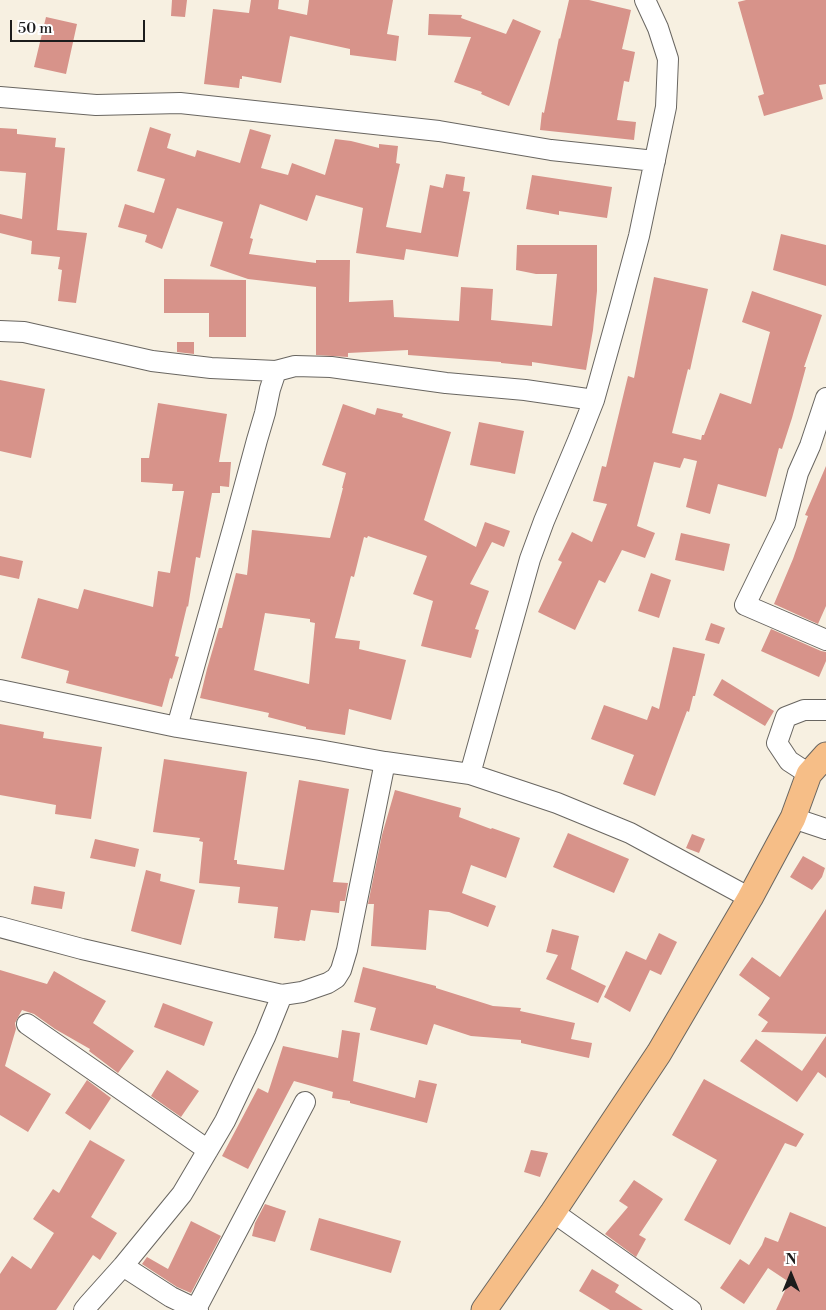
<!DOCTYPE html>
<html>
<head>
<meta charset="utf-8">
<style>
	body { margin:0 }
	#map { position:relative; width:826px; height:1310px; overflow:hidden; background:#f7f0e1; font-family:"Libre Bodoni",serif }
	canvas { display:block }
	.north { position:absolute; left:766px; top:1250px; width:50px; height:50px; -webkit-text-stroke:4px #fff; paint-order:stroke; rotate:0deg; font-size:14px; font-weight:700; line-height:20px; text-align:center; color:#1c1c1c }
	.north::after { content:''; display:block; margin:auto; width:18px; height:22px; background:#1c1c1c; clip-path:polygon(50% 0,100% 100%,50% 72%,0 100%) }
	.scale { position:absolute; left:10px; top:20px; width:135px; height:22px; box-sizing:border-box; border:2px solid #1c1c1c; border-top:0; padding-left:6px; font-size:15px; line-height:18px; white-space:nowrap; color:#1c1c1c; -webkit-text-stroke:4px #fff; paint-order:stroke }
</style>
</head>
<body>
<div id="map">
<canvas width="826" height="1310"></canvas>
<div class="north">N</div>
<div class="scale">50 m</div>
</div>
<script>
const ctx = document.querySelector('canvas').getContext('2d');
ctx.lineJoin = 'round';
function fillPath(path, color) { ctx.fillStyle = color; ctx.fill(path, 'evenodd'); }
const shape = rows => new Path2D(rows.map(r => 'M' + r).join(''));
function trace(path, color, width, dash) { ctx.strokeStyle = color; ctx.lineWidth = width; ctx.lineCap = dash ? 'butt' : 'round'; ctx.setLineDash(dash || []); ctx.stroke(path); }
fillPath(shape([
	[172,0,187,0,185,17,171,16],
	[251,0,279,0,278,9,307,15,309,0,393,0,387,34,399,36,396,61,350,55,350,49,290,36,281,83,242,76,242,79,240,79,239,88,204,84,213,9,249,13],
	[569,0,589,0,631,10,622,49,635,52,629,82,624,81,617,120,636,122,634,140,540,130,542,112,544,113,559,38,560,39],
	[746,0,826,0,826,84,819,85,823,99,764,116,758,96,764,94,738,2],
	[429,14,462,15,461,18,506,34,513,19,541,31,509,106,481,94,482,92,454,82,471,37,428,35],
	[46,17,77,24,66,74,34,67],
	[150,127,171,134,167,148,195,157,197,150,240,163,250,129,271,135,261,168,288,175,292,163,325,175,335,139,351,141,379,148,379,144,398,146,396,163,400,164,386,227,421,233,430,185,443,188,446,174,465,177,463,191,470,192,458,257,406,249,404,260,356,253,363,208,316,195,307,221,260,204,250,238,253,239,249,254,316,263,316,260,350,260,349,302,393,300,394,317,459,321,461,287,493,289,491,320,552,326,557,274,536,274,516,270,517,245,597,245,597,291,593,330,586,370,532,362,532,366,501,363,501,362,408,355,408,350,348,353,348,357,316,355,316,287,248,279,210,266,223,222,177,208,162,249,145,242,147,235,118,227,125,204,154,213,165,179,137,171],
	[0,128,17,129,17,134,56,138,55,147,65,148,57,230,87,233,76,303,58,301,62,270,58,269,60,257,31,254,32,241,0,233,0,214,22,219,26,173,0,171],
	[532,175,612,187,607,218,559,211,559,215,526,209],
	[781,234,826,245,826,286,773,270],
	[654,277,708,289,690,370,688,369,672,433,701,440,702,435,704,435,720,393,751,404,770,332,742,322,752,291,822,315,804,367,806,367,792,418,782,449,779,448,766,497,718,484,710,514,686,507,697,461,684,458,680,468,654,462,637,526,655,533,645,558,622,550,605,583,599,580,575,630,538,612,562,562,558,560,572,532,592,542,607,504,593,501,602,466,606,467,628,376,634,378],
	[164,279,246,280,246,337,209,337,209,313,164,313],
	[177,342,194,342,194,354,177,352],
	[0,380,45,389,31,458,0,451],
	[158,403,227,414,219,462,231,462,229,487,220,486,220,493,212,493,200,558,196,557,188,607,187,606,175,656,179,657,172,679,170,678,162,707,66,683,69,671,21,658,38,598,78,609,84,589,153,607,158,571,170,573,184,491,172,491,173,484,141,482,141,458,149,458],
	[343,404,375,415,377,408,403,414,402,417,451,432,424,520,476,547,485,522,510,531,504,547,492,542,470,584,489,591,475,629,479,630,471,658,421,646,433,601,413,594,427,556,368,536,367,538,364,537,354,577,351,576,335,638,360,641,359,649,406,660,391,720,349,709,345,735,306,729,306,727,268,717,269,713,200,698,207,669,219,628,222,628,236,573,247,575,252,530,330,538,343,488,342,488,346,473,322,465],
	[265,613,310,619,310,622,315,623,309,684,254,670],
	[479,422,524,431,515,474,470,465],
	[826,466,826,606,818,624,774,604,793,559,808,516,805,515],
	[681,533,730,544,724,571,675,560],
	[0,556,23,561,19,579,0,575],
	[651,573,671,580,659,618,638,611],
	[711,623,725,628,719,644,705,640],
	[771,629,821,651,826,652,826,661,819,677,761,651],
	[673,647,705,654,695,696,693,696,689,712,687,711,655,796,623,784,634,755,591,739,604,705,647,720,652,706,659,709],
	[722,679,774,711,765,726,713,695],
	[0,724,44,732,43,738,102,747,91,819,55,814,56,805,0,795],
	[164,759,247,772,234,860,237,860,237,864,284,870,299,780,349,789,333,882,348,883,345,901,340,901,339,913,311,910,305,941,300,940,299,941,274,938,278,907,238,903,240,887,199,883,203,842,199,841,200,838,153,832],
	[395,790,461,808,459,817,491,829,492,828,520,838,506,878,471,865,462,893,496,906,488,927,449,912,429,910,426,950,371,946,374,904,368,904,382,835],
	[568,833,629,859,614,893,553,867],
	[692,834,705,839,699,853,686,848],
	[95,839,139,849,135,867,90,858],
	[803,856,825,868,822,877,812,890,790,877],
	[146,870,161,874,160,881,195,890,181,945,131,931],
	[34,886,65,892,62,909,31,904],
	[826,909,826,1034,761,1032,768,1022,758,1015,770,998,739,975,752,957,780,977],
	[552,929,579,936,571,969,606,986,598,1003,546,979,558,955,546,952],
	[659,933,677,942,661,975,650,970,630,1012,604,997,626,951,646,960],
	[363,967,436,986,436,988,493,1006,521,1008,520,1011,575,1023,571,1039,592,1043,589,1058,521,1043,521,1040,471,1036,434,1024,427,1045,370,1030,376,1008,354,1002],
	[0,970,47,984,54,971,106,1001,93,1023,134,1051,118,1073,89,1051,90,1049,55,1029,34,1014,22,1010,15,1023,16,1029,5,1066,51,1094,28,1132,0,1115],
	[163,1003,213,1022,204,1046,154,1027],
	[342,1030,360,1033,353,1081,415,1098,419,1080,437,1084,427,1123,350,1103,350,1101,332,1098,333,1092,294,1081,248,1169,222,1156,258,1088,268,1093,283,1046,338,1058],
	[826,1036,826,1078,818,1072,797,1102,740,1061,756,1039,802,1071],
	[167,1070,199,1091,181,1117,151,1096],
	[704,1079,804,1134,796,1147,785,1143,730,1245,684,1220,717,1160,672,1135],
	[87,1080,111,1098,90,1130,65,1113],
	[90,1140,125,1160,91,1217,117,1233,100,1260,93,1255,56,1310,0,1310,0,1274,12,1256,31,1269,54,1233,33,1219,53,1189,59,1193],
	[531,1150,548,1153,540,1177,524,1172],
	[634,1180,663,1199,639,1235,646,1239,636,1257,605,1234,628,1207,619,1201],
	[265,1204,286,1211,275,1242,252,1236,255,1223],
	[790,1212,826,1227,826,1310,776,1310,789,1282,768,1268,744,1304,720,1288,740,1259,749,1265,762,1245,765,1237,778,1242],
	[319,1218,401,1241,391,1273,310,1250],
	[191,1221,221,1236,191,1293,177,1287,142,1264,147,1257,168,1269],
	[592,1269,619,1285,615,1292,643,1310,610,1310,579,1291]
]), '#d7938a');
const minor = shape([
	[0,97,96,105,180,103,439,131,551,150,655,161],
	[0,331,24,332,152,361,211,368,276,371,295,366,331,367,446,383,525,390,594,400],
	[826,398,810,446,798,473,785,523,745,605,826,640],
	[0,690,177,727,319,750,385,762,470,774,557,803,630,833,750,898],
	[177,727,234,525,257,440,265,413,270,389,276,371],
	[470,774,530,559,544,521,579,438,594,400,620,307,639,236,666,107,668,59,658,28,645,0],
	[809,774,789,761,777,743,786,717,804,710,826,710],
	[793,818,826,829],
	[0,927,82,949,282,995,302,992,328,983,336,978,341,970,347,950,385,762],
	[27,1024,208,1150],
	[553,1212,691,1310],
	[123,1266,171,1297,198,1310],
	[196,1309,305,1102],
	[84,1310,88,1305,123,1266,182,1194,225,1121,265,1037,282,995]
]);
const major = shape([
	[484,1310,553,1212,659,1053,750,898,793,818,809,774,826,755]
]);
trace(minor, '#696661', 22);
trace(major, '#696661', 27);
trace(minor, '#fff', 20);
trace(major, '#f6be87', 25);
</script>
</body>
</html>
